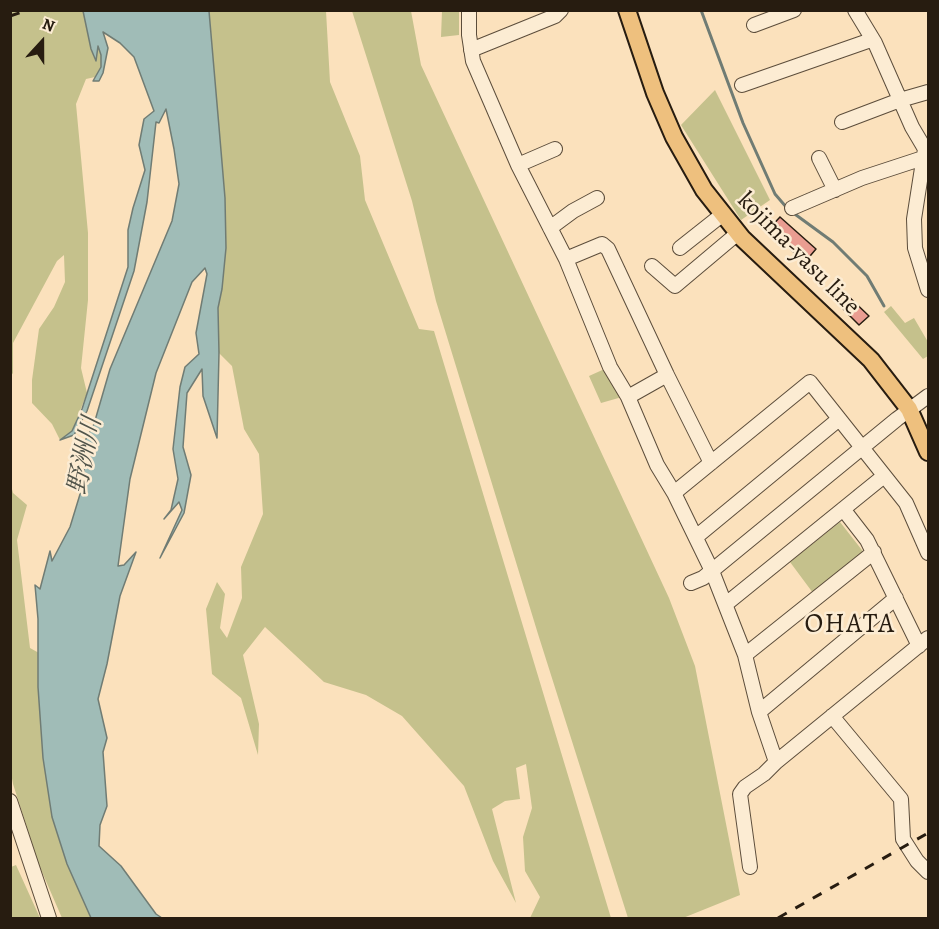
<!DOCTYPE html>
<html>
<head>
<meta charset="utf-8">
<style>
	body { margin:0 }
	#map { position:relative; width:939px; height:929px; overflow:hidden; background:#fbe1bc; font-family:Alegreya,serif }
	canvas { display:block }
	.frame { position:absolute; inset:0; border:12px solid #271c10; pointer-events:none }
	.north { position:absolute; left:12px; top:12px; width:60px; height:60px; -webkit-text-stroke:4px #fcecd3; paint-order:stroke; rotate:21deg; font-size:16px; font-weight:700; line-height:24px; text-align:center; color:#271c10 }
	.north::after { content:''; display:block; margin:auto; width:21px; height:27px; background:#271c10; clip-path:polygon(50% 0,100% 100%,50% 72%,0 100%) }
</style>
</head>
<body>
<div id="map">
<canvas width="939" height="929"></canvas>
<div class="frame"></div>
<div class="north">N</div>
</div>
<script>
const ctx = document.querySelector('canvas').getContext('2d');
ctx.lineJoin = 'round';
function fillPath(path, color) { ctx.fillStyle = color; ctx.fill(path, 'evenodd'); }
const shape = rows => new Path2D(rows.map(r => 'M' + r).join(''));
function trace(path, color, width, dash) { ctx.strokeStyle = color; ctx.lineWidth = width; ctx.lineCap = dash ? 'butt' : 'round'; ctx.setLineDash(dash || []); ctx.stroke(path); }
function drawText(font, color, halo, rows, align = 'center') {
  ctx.font = font + ' Alegreya,"Noto Serif JP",serif'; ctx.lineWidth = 5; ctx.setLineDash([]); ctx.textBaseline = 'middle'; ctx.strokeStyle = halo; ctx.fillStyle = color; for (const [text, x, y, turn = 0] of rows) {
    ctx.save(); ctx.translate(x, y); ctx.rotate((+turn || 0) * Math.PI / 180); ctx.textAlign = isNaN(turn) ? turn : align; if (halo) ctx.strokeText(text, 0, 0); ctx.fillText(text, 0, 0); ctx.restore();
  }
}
fillPath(shape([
	[11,11,83,11,91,49,95,60,98,45,101,55,101,67,95,77,86,79,76,104,88,233,88,300,81,368,87,393,72,431,60,440,52,424,32,403,32,380,39,329,54,307,65,282,64,255,57,261,13,343,13,373,11,376],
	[209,11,326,11,330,82,360,156,365,200,419,329,434,331,611,918,530,918,540,897,525,871,523,837,532,808,526,764,516,768,520,799,505,801,492,809,516,903,493,861,464,786,402,716,366,695,324,682,265,627,243,655,259,724,258,755,241,698,212,674,206,609,217,582,225,594,220,628,227,638,242,598,241,567,263,514,259,454,244,429,232,366,219,353,218,308,222,289,226,248,225,198],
	[352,11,411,11,421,65,669,598,695,666,740,895,683,918,628,918,538,634,436,301,412,201],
	[442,11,459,11,459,35,441,37],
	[715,90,770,200,741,220,681,125],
	[891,306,905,323,914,318,928,342,928,356,923,359,884,312],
	[609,367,622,397,601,403,589,376],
	[10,481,13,493,27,505,17,540,30,648,39,653,38,687,43,758,52,817,67,864,91,918,62,918,39,865,13,784,10,767],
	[840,522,865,554,813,593,790,562],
	[16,865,40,918,11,918,11,867]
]), '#c5c18c');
const water = shape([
	[83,11,209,11,219,127,225,198,226,248,222,289,218,308,219,353,217,438,203,396,202,369,187,393,183,447,191,475,184,513,160,558,182,510,179,502,164,519,171,510,178,479,173,449,180,387,185,367,199,354,196,333,207,274,205,268,192,282,156,373,130,479,118,566,124,565,136,552,120,596,107,664,98,699,107,738,103,752,107,806,100,825,99,846,121,866,156,914,162,918,91,918,67,864,52,817,43,758,38,687,38,619,35,585,40,589,50,551,52,561,70,527,81,491,85,464,77,462,80,450,94,424,110,369,172,221,179,184,174,149,166,109,159,123,156,122,147,202,134,271,87,411,74,435,60,440,72,431,82,409,128,267,128,230,133,208,145,170,139,145,144,119,154,111,134,57,120,43,103,32,108,48,103,73,99,81,93,81,101,67,101,55,98,46,96,61,91,49,83,11]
]);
fillPath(water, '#a0bcb7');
trace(water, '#707c74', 1.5);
trace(shape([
	[701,10,743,123,775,194,787,208],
	[792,212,833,242,867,276,884,306]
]), '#707c74', 3);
const building = shape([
	[780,217,816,249,805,262,768,230,780,217],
	[846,294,869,316,859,325,837,303,846,294]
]);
fillPath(building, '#ea9d91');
trace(building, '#271c10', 1.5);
const minor = shape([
	[469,10,469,35,473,61,518,165,566,259,610,367,628,397,657,465,674,493,712,571,745,655,759,712,776,762],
	[855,10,875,43,912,127,925,149,914,219,915,248,928,290],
	[754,25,794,10],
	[471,50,555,16,561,10],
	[742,85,871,40],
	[842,122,900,100,928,92],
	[819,158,835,190],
	[518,165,555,149],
	[792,208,862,178,923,158],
	[550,228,573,211,597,198],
	[680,248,723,214],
	[566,259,602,244,608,249,667,375,711,463],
	[652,266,675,286,738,233],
	[628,397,667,375],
	[674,493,810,382,906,503,928,553],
	[843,509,867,540,919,646],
	[696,537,839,419],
	[691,583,703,578,897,419,928,396],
	[726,604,884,476],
	[745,655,874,552],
	[759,712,896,598],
	[832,716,901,799,903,839,917,861,928,872],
	[10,801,49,918],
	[750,867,740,794,745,787,764,774,776,762,928,638]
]);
const major = shape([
	[627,10,655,93,674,137,704,190,742,238,871,360,909,409,928,452]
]);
trace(minor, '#5c4d3b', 16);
trace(major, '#271c10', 20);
trace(minor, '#fcecd3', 14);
trace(major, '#eec07e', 16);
trace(shape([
	[10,16,28,10],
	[778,918,928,833]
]), '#271c10', 3, [10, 10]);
drawText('24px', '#271c10', '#fcecd3', [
	["kojima-yasu line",798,254,45]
]);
drawText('italic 26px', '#51544a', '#fcecd3', [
	["野洲川",86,456,-78]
]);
ctx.letterSpacing = '1.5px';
drawText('27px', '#271c10', '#fcecd3', [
	["OHATA",850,625]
]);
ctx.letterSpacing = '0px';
</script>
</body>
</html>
